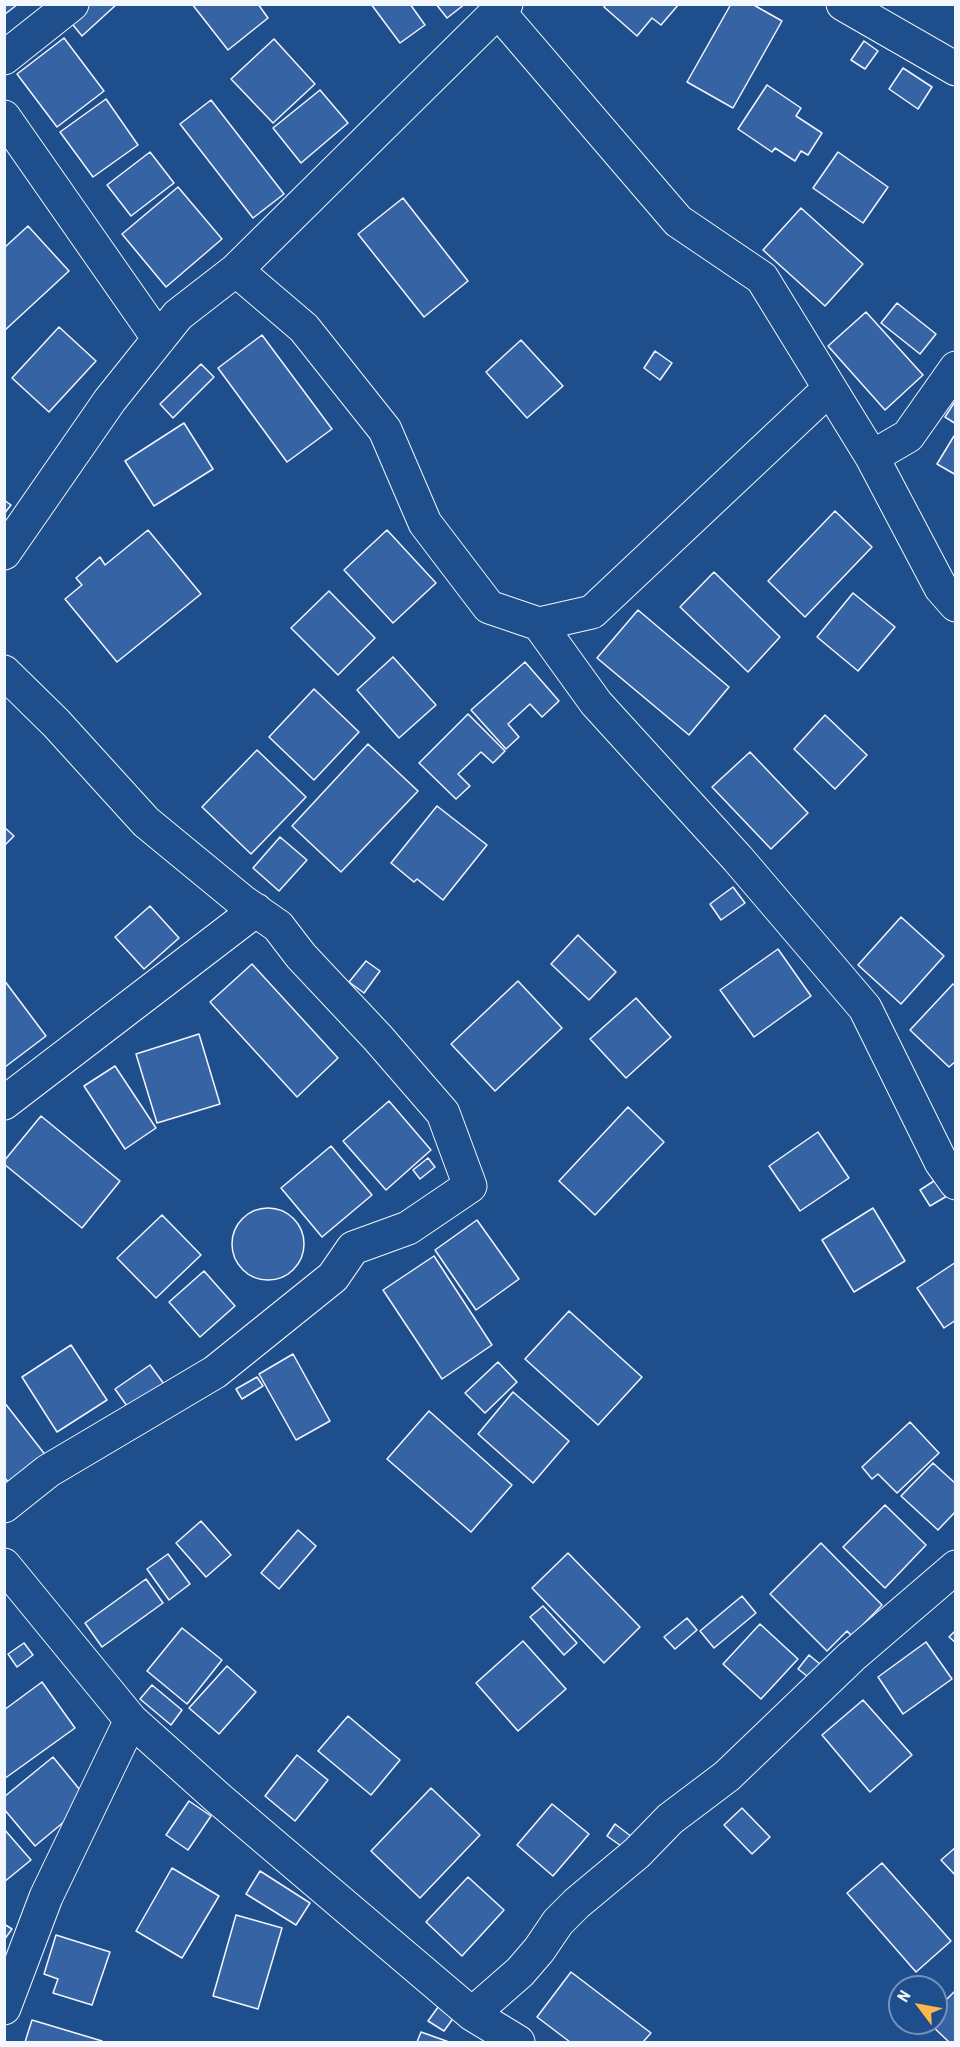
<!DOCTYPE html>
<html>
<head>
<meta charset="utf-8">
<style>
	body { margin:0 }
	#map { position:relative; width:960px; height:2047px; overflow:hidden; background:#1f4e8c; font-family:"Roboto Condensed",sans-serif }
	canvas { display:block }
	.frame { position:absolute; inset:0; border:6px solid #f2f6ff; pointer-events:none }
	.north { position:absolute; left:888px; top:1975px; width:60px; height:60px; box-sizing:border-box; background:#1f4e8c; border:2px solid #7391ba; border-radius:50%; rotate:302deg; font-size:16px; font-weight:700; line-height:24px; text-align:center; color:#f2f6ff }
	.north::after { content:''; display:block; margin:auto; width:21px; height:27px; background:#ffb74d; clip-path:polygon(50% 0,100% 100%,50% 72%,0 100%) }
</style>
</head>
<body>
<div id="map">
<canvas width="960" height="2047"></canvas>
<div class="frame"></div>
<div class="north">N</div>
</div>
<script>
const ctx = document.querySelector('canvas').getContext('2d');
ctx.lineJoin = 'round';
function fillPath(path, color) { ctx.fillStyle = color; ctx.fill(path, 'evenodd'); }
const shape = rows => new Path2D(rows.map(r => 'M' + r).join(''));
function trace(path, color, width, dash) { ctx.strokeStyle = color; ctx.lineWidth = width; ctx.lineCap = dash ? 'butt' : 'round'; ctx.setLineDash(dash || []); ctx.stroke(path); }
const building = shape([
	[4,4,18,4,4,15,4,4],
	[87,4,117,4,82,36,69,20,87,4],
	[192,4,258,4,268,18,228,50,192,4],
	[371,4,410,4,425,25,400,43,371,4],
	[436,4,465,4,447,18,436,4],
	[606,4,679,4,661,25,652,18,637,36,604,7,606,4],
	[731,4,752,4,782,21,733,108,687,82,731,4],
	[64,38,104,91,57,127,17,74,64,38],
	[274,39,315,84,273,123,231,79,274,39],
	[864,41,878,51,865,69,851,60,864,41],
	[903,68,932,87,918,109,889,89,903,68],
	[767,85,801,108,796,116,822,133,808,155,801,151,795,161,775,148,772,152,738,129,767,85],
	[320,90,348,123,301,163,273,128,320,90],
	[106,99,138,145,93,177,60,132,106,99],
	[211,100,284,194,253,218,180,124,211,100],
	[150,152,174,183,131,216,107,185,150,152],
	[838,152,888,187,863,223,813,188,838,152],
	[178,187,222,239,166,287,122,234,178,187],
	[403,198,468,281,424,317,358,234,403,198],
	[801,208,863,264,825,306,763,250,801,208],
	[28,226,69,271,4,331,4,248,28,226],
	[897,303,936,334,920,354,881,323,897,303],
	[866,312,923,375,885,410,828,346,866,312],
	[59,327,96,361,49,412,12,378,59,327],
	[262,335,332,429,287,462,218,368,262,335],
	[521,340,563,386,527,418,486,372,521,340],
	[655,351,672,363,660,380,644,368,655,351],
	[201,364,214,377,173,418,160,404,201,364],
	[956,400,956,424,945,417,956,400],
	[184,423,213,469,154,506,125,461,184,423],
	[954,436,956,437,956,475,937,464,954,436],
	[4,500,11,505,4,514,4,500],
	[835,511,872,547,805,617,768,581,835,511],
	[148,530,201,594,117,662,65,599,82,585,76,578,100,557,105,565,148,530],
	[387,530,436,583,393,623,344,570,387,530],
	[714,572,780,637,748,672,680,607,714,572],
	[329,591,375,638,338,675,291,628,329,591],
	[853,593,895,627,858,671,817,637,853,593],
	[638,610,729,687,689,735,597,658,638,610],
	[393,657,436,705,399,738,357,690,393,657],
	[525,662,559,701,542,717,530,704,508,724,519,737,506,749,471,710,525,662],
	[314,689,359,732,314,780,269,737,314,689],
	[468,714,505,751,493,763,481,752,458,774,470,786,456,799,419,763,468,714],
	[825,715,867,755,835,789,794,749,825,715],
	[368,744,418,791,341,872,292,826,368,744],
	[257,750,306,797,251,854,202,807,257,750],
	[750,752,808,813,771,849,712,787,750,752],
	[437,806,487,845,443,900,417,879,414,882,391,863,437,806],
	[4,827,14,836,4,846,4,827],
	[280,837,307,860,279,891,253,868,280,837],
	[733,887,745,903,721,920,710,904,733,887],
	[150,906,179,938,144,969,115,937,150,906],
	[901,917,944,956,901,1004,858,965,901,917],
	[578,935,616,972,589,1000,551,964,578,935],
	[778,949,811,996,754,1037,720,990,778,949],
	[366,961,380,971,364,993,349,982,366,961],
	[252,964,338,1058,297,1097,210,1002,252,964],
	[4,980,46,1036,5,1067,4,1066,4,980],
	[518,981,562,1028,495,1091,451,1044,518,981],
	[953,984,956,986,956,1061,949,1067,910,1030,953,984],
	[636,998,671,1037,626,1078,590,1039,636,998],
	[199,1034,220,1104,157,1123,136,1054,199,1034],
	[115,1066,156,1128,125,1149,84,1086,115,1066],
	[389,1101,431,1150,386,1190,343,1141,389,1101],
	[628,1107,664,1142,595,1215,559,1181,628,1107],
	[41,1116,120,1181,82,1228,4,1164,4,1161,41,1116],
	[818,1132,849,1178,800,1211,769,1166,818,1132],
	[331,1146,372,1195,322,1237,281,1188,331,1146],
	[428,1158,435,1167,420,1179,413,1170,428,1158],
	[937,1179,947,1196,930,1206,920,1190,937,1179],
	[873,1208,905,1261,854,1292,822,1240,873,1208],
	'232 1244a36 36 0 1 1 72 0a36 36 0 1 1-72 0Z',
	[162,1215,201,1255,156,1298,117,1258,162,1215],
	[477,1220,519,1279,476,1310,435,1250,477,1220],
	[434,1256,492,1345,442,1379,383,1290,434,1256],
	[956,1262,956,1320,944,1328,917,1288,956,1262],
	[204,1271,235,1306,200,1337,169,1302,204,1271],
	[569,1311,642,1377,598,1425,525,1359,569,1311],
	[71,1345,107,1400,57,1432,22,1377,71,1345],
	[293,1354,330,1421,296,1440,259,1374,293,1354],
	[498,1362,517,1382,485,1413,465,1393,498,1362],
	[150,1365,167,1388,132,1413,115,1389,150,1365],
	[257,1377,263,1386,242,1399,236,1389,257,1377],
	[513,1392,569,1441,533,1483,478,1434,513,1392],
	[4,1402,47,1457,11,1485,4,1477,4,1402],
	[429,1411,512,1485,471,1532,387,1459,429,1411],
	[910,1422,939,1453,897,1493,878,1474,872,1479,862,1467,910,1422],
	[933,1463,956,1484,956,1511,938,1530,901,1496,933,1463],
	[885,1505,926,1545,885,1588,843,1547,885,1505],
	[201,1521,231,1555,206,1577,176,1543,201,1521],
	[298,1530,316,1546,279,1589,261,1573,298,1530],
	[821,1543,882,1605,852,1636,847,1631,827,1651,770,1594,821,1543],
	[568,1553,640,1627,604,1663,532,1588,568,1553],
	[168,1554,190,1584,169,1600,147,1569,168,1554],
	[146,1579,163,1603,102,1647,85,1623,146,1579],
	[742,1596,756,1613,714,1648,700,1631,742,1596],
	[543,1606,577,1643,564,1655,530,1617,543,1606],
	[687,1618,697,1630,675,1649,664,1637,687,1618],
	[760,1624,798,1659,761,1699,723,1664,760,1624],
	[182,1628,222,1660,187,1704,147,1671,182,1628],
	[956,1630,956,1643,949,1637,956,1630],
	[523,1641,566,1689,518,1731,476,1683,523,1641],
	[926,1642,952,1679,903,1714,878,1677,926,1642],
	[24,1643,33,1655,17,1667,8,1654,24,1643],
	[809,1655,826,1669,816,1683,798,1669,809,1655],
	[227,1666,256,1692,219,1734,189,1708,227,1666],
	[42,1682,75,1728,4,1779,4,1710,42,1682],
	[152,1685,182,1710,171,1725,140,1699,152,1685],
	[863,1700,912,1755,870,1792,822,1735,863,1700],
	[348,1716,400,1760,371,1795,318,1751,348,1716],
	[297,1755,328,1780,295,1821,265,1796,297,1755],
	[53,1757,89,1801,35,1846,4,1809,4,1797,53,1757],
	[431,1788,480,1835,420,1898,371,1851,431,1788],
	[189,1801,211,1816,188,1850,166,1835,189,1801],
	[552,1804,589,1834,553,1876,517,1845,552,1804],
	[742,1808,770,1837,752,1854,724,1825,742,1808],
	[615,1824,632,1837,624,1848,607,1836,615,1824],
	[4,1829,31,1860,4,1882,4,1829],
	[956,1847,956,1876,941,1860,956,1847],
	[882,1863,951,1941,916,1972,847,1893,882,1863],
	[172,1868,219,1896,182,1958,136,1931,172,1868],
	[260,1871,310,1903,296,1925,246,1894,260,1871],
	[468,1877,504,1910,462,1956,426,1922,468,1877],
	[236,1915,282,1928,258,2009,213,1996,236,1915],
	[4,1924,12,1929,4,1940,4,1924],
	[56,1935,110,1952,92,2005,53,1993,58,1979,44,1974,56,1935],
	[571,1972,651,2033,643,2042,570,2042,537,2017,571,1972],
	[956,1990,956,2042,949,2042,929,2023,936,2023,936,2010,956,1990],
	[441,2003,457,2013,444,2031,428,2021,441,2003],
	[32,2020,102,2041,101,2042,25,2042,32,2020],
	[421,2032,449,2042,417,2042,421,2032]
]);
fillPath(building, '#3563a3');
trace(building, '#f2f6ff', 1.5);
const minor = shape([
	[843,4,956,69],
	[498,11,678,221,762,278,872,457,908,436,956,368],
	[4,58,72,4],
	[4,117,159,339],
	[236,270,304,328,385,430,425,523,489,607,539,624,592,612,829,389],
	[872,457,941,588,956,605],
	[4,553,110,400,178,315,236,270,498,11,506,4],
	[539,624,596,703,738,859,865,1008,941,1162,956,1183],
	[4,672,56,723,146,822,242,901,278,926,301,956,378,1038,443,1113,470,1186,408,1228,353,1248,333,1277,215,1372,48,1471,4,1506],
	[4,1103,256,910],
	[4,1565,131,1720,218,1798,472,2014,518,2042],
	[4,2008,46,1897,131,1720],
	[472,2014,520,1972,539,1950,558,1922,577,1903,637,1853,670,1819,727,1776,851,1657,956,1567]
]);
trace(minor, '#f2f6ff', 35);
trace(minor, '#1f4e8c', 33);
</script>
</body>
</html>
